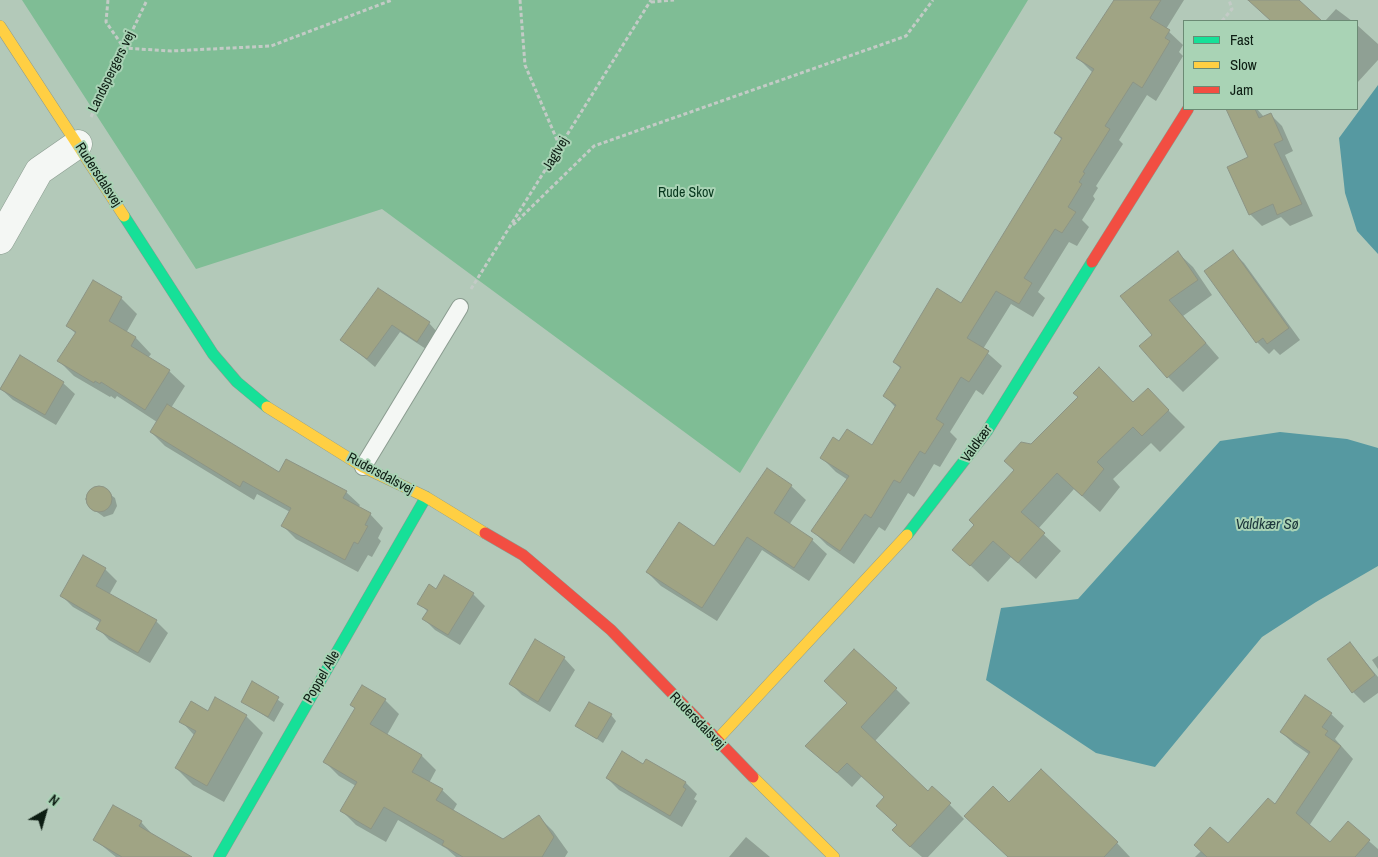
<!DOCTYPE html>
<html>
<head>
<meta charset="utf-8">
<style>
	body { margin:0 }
	#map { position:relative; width:1378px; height:857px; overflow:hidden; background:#b3c9b9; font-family:"Archivo Narrow",sans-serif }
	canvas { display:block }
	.legend { position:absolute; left:1183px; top:20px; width:175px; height:90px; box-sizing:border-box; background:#a9d3b5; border:1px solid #6b8a74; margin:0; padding:6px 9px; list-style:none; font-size:15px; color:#0d1d13 }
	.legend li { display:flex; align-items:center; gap:10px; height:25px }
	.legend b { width:25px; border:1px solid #6b8a74 }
	.north { position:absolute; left:20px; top:787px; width:50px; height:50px; -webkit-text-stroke:4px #a9d3b5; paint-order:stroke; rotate:38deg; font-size:14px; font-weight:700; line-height:20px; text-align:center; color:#0d1d13 }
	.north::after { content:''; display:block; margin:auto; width:18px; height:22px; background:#0d1d13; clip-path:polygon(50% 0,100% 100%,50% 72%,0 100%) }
</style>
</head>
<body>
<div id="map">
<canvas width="1378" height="857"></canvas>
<ul class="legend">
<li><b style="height:6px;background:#16e098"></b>Fast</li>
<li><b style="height:6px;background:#ffcf43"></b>Slow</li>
<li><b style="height:6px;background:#f24e42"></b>Jam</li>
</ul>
<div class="north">N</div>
</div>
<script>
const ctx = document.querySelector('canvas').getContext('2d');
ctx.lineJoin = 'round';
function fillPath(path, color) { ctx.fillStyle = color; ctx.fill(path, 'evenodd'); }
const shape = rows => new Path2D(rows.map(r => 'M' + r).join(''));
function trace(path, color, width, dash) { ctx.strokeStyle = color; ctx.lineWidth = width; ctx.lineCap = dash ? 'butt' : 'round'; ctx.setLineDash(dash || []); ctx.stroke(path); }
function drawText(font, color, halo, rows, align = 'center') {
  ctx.font = font + ' "Archivo Narrow",sans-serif'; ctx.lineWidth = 4; ctx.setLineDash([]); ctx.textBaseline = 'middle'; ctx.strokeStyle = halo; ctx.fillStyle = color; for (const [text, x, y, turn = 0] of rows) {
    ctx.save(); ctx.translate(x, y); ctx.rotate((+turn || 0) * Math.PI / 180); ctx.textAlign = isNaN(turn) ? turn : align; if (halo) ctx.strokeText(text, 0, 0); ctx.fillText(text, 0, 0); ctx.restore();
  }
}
fillPath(shape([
	[22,0,1028,0,740,473,382,209,196,269]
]), '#7fbd95');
fillPath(shape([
	[1378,85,1378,254,1357,231,1345,193,1339,138],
	[1280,432,1347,439,1378,448,1378,566,1316,602,1262,637,1155,767,1096,753,986,680,1001,608,1078,599,1220,441]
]), '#5699a1');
fillPath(shape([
	[1115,0,1184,0,1166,29,1183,45,1179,52,1183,56,1156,101,1147,95,1119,140,1123,144,1096,186,1098,188,1093,196,1095,199,1082,220,1089,227,1077,246,1069,242,1038,292,1045,298,1033,317,1011,304,983,349,1002,366,983,395,976,390,950,432,957,439,940,467,934,464,914,497,908,493,885,531,879,527,854,564,827,545,813,531,848,480,836,472,822,458,839,443,873,446,896,408,885,396,901,369,894,362,962,305,1062,140,1055,133,1093,73,1078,58],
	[1336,9,1352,21,1325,21],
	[1357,25,1378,44,1378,60,1357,83],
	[1239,109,1257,109,1264,117,1270,114,1282,126,1293,151,1285,155,1313,216,1290,226,1281,217,1262,226,1250,214,1229,167,1250,158,1229,113],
	[1233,252,1244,263,1300,340,1280,355,1274,349,1269,354,1257,342],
	[1178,253,1193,267,1212,295,1183,316,1219,358,1183,392,1168,377,1154,336],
	[94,281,121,298,137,314,126,333,136,338,151,354,148,358,169,371,185,386,171,408,279,474,346,492,360,505,358,508,370,514,383,528,378,538,381,541,372,557,368,555,358,572,296,539,283,526,290,512,257,494,254,500,165,446,151,432,157,422,117,396,115,399,111,396,110,397,74,376,59,361,76,334,68,326],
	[378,290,429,323,437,332,426,349,400,332,375,367,342,339],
	[63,383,75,394,56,425,13,400,1,389],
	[1133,403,1164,406,1185,427,1160,452,1151,443,1113,479,1120,487,1100,512,1074,489,1038,529,1061,551,1036,579,1011,557,988,582,954,550,976,526,1031,445],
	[767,470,791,486,806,500,789,525,812,540,827,554,809,581,762,550,717,621,661,586,647,572,715,548],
	[100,487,115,498,117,506,113,514,104,517,90,507,87,498,91,490],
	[105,569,117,581,109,595,156,621,168,633,150,663,109,640,98,628,101,623,73,607,62,596],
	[445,577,473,594,485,606,460,645,435,630,424,619,428,612,419,603,436,591],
	[1350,644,1378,677,1378,693,1364,703,1353,692],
	[1378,656,1378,669,1372,660],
	[564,658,575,670,550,712,522,695,511,684],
	[253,683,284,704,274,722,242,701],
	[896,689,910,703,875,741,928,792,933,788,964,819,928,857,922,857,908,845,885,797,862,776,852,787,807,746],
	[385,700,399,714,387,735,422,756,436,770,429,783,442,790,457,804,453,811,503,840,539,817,553,831,568,852,565,857,456,857,447,849,398,820,386,842,356,825,342,811,356,786,339,776,325,762,356,709,352,705],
	[208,712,246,716,263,733,224,802,193,785,176,768,194,735,181,721],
	[1331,714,1344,726,1335,739,1353,759,1309,826,1330,844,1348,823,1378,849,1378,857,1195,857,1201,851,1229,845,1275,806,1310,755,1294,744,1281,732],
	[611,715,616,721,603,743,576,725],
	[647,760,686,783,697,794,694,799,697,801,682,827,619,790,607,778,644,766],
	[1041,770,1117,843,1130,857,1009,857,1009,804],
	[141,822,152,834,179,857,116,857,95,840],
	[746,837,770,857,729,857]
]), '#0003');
const building = shape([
	[1114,0,1161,0,1150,18,1170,30,1165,38,1170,41,1142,88,1133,82,1105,126,1110,129,1083,172,1085,173,1079,182,1082,184,1068,207,1076,212,1062,233,1055,229,1024,278,1032,283,1019,304,996,291,967,338,989,351,969,382,961,377,936,419,944,424,925,454,920,451,900,483,894,480,871,518,865,514,840,551,811,531,849,476,820,458,833,437,839,441,847,429,872,445,896,405,883,396,901,367,893,362,937,288,961,303,1062,138,1054,133,1094,69,1076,58,1114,0],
	[1248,0,1299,0,1322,21,1271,21,1248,0],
	[1226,109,1255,109,1259,118,1271,113,1283,140,1274,144,1302,204,1277,215,1273,204,1249,215,1227,167,1248,157,1226,109],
	[1233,250,1289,328,1267,344,1263,338,1256,343,1204,271,1233,250],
	[1178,251,1198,280,1169,300,1206,343,1167,378,1139,346,1152,335,1120,296,1178,251],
	[93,280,122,297,109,321,136,337,131,346,170,370,145,410,101,382,100,384,95,381,94,383,57,361,76,332,66,326,93,280],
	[378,288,430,322,417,342,392,325,367,359,340,340,378,288],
	[20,355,64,382,45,415,0,389,20,355],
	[1099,367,1133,402,1148,388,1169,410,1142,436,1133,427,1097,462,1104,469,1082,496,1057,473,1021,512,1045,533,1018,563,993,541,970,566,952,550,974,525,969,520,1014,470,1004,461,1021,442,1031,444,1078,397,1073,393,1099,367],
	[167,404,279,472,286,459,347,491,343,498,371,513,365,525,368,526,358,544,354,542,345,560,281,526,291,508,243,481,240,487,150,432,167,404],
	[767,468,792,485,774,513,813,539,794,568,747,537,702,608,646,572,679,522,714,546,767,468],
	'86 499a13 13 0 1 1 26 0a13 13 0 1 1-26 0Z',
	[83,555,106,568,96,586,157,620,138,653,96,629,101,620,60,596,83,555],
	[444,575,474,593,448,635,422,619,428,610,417,604,429,584,436,589,444,575],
	[535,639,565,657,538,702,509,684,535,639],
	[1350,642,1375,675,1352,693,1327,659,1350,642],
	[854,649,897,688,861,727,928,791,932,786,951,803,910,847,892,830,897,825,876,806,884,797,847,763,837,773,805,746,847,703,824,681,854,649],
	[252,681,279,697,268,717,241,702,252,681],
	[362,685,386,699,370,724,422,755,412,772,443,789,436,800,503,839,539,815,554,837,542,857,463,857,442,845,444,841,384,807,371,829,340,811,357,782,323,762,355,708,350,705,362,685],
	[1305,695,1332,713,1322,727,1328,731,1325,735,1341,746,1296,813,1330,842,1348,821,1370,840,1355,857,1207,857,1194,845,1210,827,1228,843,1268,798,1275,804,1310,752,1280,732,1305,695],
	[215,697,247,715,207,786,175,768,196,731,179,722,191,701,208,711,215,697],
	[589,702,612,714,597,739,575,726,589,702],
	[622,751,643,764,646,759,686,782,683,787,686,789,670,816,606,778,622,751],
	[1041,769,1118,842,1104,857,1008,857,964,816,993,786,1009,802,1041,769],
	[113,805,142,821,139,826,192,857,122,857,93,840,113,805]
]);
fillPath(building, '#a0a484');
trace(building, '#8c9485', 1);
const lane = shape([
	[363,467,460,307]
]);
const street = shape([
	[0,240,39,171,78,144]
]);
const fast = shape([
	[124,216,213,354,237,382,267,407],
	[907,535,987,431,1092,262],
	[219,857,426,497]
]);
const slow = shape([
	[0,26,124,216],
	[267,407,363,467,426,497,485,533],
	[716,741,907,535],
	[753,777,834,857]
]);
const jam = shape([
	[1092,262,1188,109],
	[485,533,523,555,611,630,753,777]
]);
trace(lane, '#8b9c90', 18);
trace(street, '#8b9c90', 29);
trace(fast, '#8b9c90', 12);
trace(slow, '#8b9c90', 12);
trace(jam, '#8b9c90', 12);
trace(shape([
	[108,0,106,22,124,48,171,51,271,46,392,0],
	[520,0,525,65,560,147],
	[651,2,674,0],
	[1222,21,1232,9,1229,0],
	[91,117,147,0],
	[513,225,594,146,906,36,933,0],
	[471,289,651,0]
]), '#c3cbc6', 3, [4, 2.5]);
trace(lane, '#f4f7f4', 16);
trace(street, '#f4f7f4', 28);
trace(fast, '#16e098', 11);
trace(slow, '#ffcf43', 11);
trace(jam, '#f24e42', 11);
drawText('14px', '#0d1d13', '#a9d3b5', [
	["Landspergers vej",112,72,-64],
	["Jagtvej",556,154,-59],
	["Rudersdalsvej",98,175,57],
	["Valdkær",977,444,-54],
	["Rudersdalsvej",380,474,28],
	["Poppel Alle",322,677,-60],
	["Rudersdalsvej",697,721,46]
]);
drawText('14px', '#06361c', '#a9d3b5', [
	["Rude Skov",686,193]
]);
drawText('italic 15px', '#1c363c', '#a9d3b5', [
	["Valdkær Sø",1267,525]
]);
</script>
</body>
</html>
